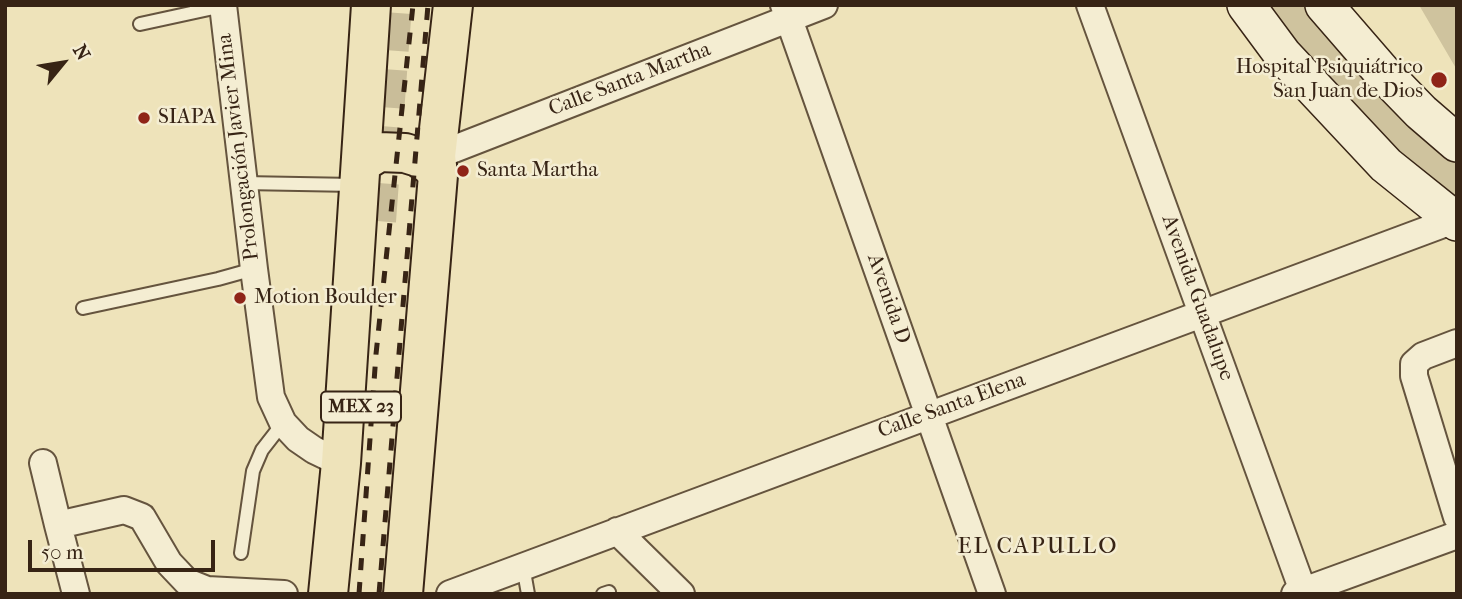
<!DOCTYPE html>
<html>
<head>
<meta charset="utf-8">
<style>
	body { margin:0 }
	#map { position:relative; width:1462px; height:599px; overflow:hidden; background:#eee3ba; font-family:"IM FELL French Canon",serif }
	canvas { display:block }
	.frame { position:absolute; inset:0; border:7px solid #372415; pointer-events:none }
	.north { position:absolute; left:28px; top:28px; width:70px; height:70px; -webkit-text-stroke:5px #f4edd2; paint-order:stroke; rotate:60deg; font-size:19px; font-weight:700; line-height:28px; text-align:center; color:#372415 }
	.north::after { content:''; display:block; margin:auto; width:24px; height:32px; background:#372415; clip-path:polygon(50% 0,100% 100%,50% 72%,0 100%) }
	.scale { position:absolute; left:28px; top:540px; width:187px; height:32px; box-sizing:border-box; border:4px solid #372415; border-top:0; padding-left:9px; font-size:21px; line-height:24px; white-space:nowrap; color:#372415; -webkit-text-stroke:5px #f4edd2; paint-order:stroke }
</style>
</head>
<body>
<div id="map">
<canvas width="1462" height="599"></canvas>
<div class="frame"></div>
<div class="north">N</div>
<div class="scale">50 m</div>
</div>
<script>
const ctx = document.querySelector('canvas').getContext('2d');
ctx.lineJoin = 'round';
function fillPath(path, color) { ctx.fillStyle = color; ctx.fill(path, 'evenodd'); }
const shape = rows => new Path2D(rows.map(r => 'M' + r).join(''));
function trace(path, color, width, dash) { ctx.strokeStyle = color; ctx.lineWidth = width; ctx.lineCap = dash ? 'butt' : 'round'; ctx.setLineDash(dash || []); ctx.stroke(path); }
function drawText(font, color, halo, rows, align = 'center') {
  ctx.font = font + ' "IM FELL French Canon",serif'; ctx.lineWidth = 5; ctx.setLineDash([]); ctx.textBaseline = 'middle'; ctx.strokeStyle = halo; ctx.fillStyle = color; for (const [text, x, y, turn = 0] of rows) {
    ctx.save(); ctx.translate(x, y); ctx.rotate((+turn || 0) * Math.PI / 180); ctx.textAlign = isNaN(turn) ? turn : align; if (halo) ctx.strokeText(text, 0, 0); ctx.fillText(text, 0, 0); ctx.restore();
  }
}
fillPath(shape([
	[1254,5,1312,5,1457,152,1457,213],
	[1419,5,1457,5,1457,70]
]), '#cfc39e');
trace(shape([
	[377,221,393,5]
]), '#c9bd99', 38, [38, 19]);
const service = shape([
	[140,24,223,6],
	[243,183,355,185],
	[83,308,218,279,254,269],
	[241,553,253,471,262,450,283,423],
	[523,566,528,594],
	[603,594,609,592]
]);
const minor = shape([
	[223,5,254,269,271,397,283,423,298,439,314,450,341,463],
	[784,5,992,594],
	[1090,5,1303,591],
	[436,156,824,5],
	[1457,343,1423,356,1414,364,1414,376,1457,517],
	[43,463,58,525],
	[617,531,681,594],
	[76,594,58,525,124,510,142,517,169,563,187,582,207,590,284,594],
	[450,594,1454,220],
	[1295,594,1457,535]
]);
const secondary = shape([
	[1246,5,1283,55,1386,165,1457,222],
	[1324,5,1383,73,1421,112,1457,143]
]);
const primary = shape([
	[361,163,379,152,405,153,418,157,430,165,438,175],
	[328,594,341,463,371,5],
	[403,594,438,175,436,156,453,5]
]);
trace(service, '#65543e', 16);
trace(minor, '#65543e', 30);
trace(secondary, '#372415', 40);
trace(primary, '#372415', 42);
trace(service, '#f4edd2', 12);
trace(minor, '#f4edd2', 26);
trace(secondary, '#f4edd2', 37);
trace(primary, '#eee3ba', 38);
trace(shape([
	[359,594,376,354,413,5],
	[379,594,428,5]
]), '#372415', 5, [12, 12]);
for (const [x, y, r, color] of [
	[1439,80,9,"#8f2418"],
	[144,118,7,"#8f2418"],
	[463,171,7,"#8f2418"],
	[240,298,7,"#8f2418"]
]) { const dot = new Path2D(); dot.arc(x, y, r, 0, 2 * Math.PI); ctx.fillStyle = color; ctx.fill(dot); trace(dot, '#f4edd2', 2.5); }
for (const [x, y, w] of [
	[361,407,80]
]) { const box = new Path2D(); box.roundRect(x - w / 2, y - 15.5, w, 31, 5); ctx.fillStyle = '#f4edd2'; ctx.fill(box); trace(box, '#372415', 2); }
drawText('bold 19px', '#372415', null, [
	["MEX 23",361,407]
]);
drawText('21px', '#372415', '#f4edd2', [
	["Hospital Psiquiátrico",1423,68,"right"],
	["San Juan de Dios",1423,92,"right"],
	["SIAPA",158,118],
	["Santa Martha",477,171],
	["Motion Boulder",254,298]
], 'left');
drawText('21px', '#372415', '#f4edd2', [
	["Calle Santa Martha",630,80,-21],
	["Prolongación Javier Mina",239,147,-97],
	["Avenida Guadalupe",1197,298,70],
	["Avenida D",888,299,71],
	["Calle Santa Elena",952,406,-20]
]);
ctx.letterSpacing = '2px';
drawText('23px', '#372415', '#f4edd2', [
	["EL CAPULLO",1038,547]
]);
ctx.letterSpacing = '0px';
</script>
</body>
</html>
